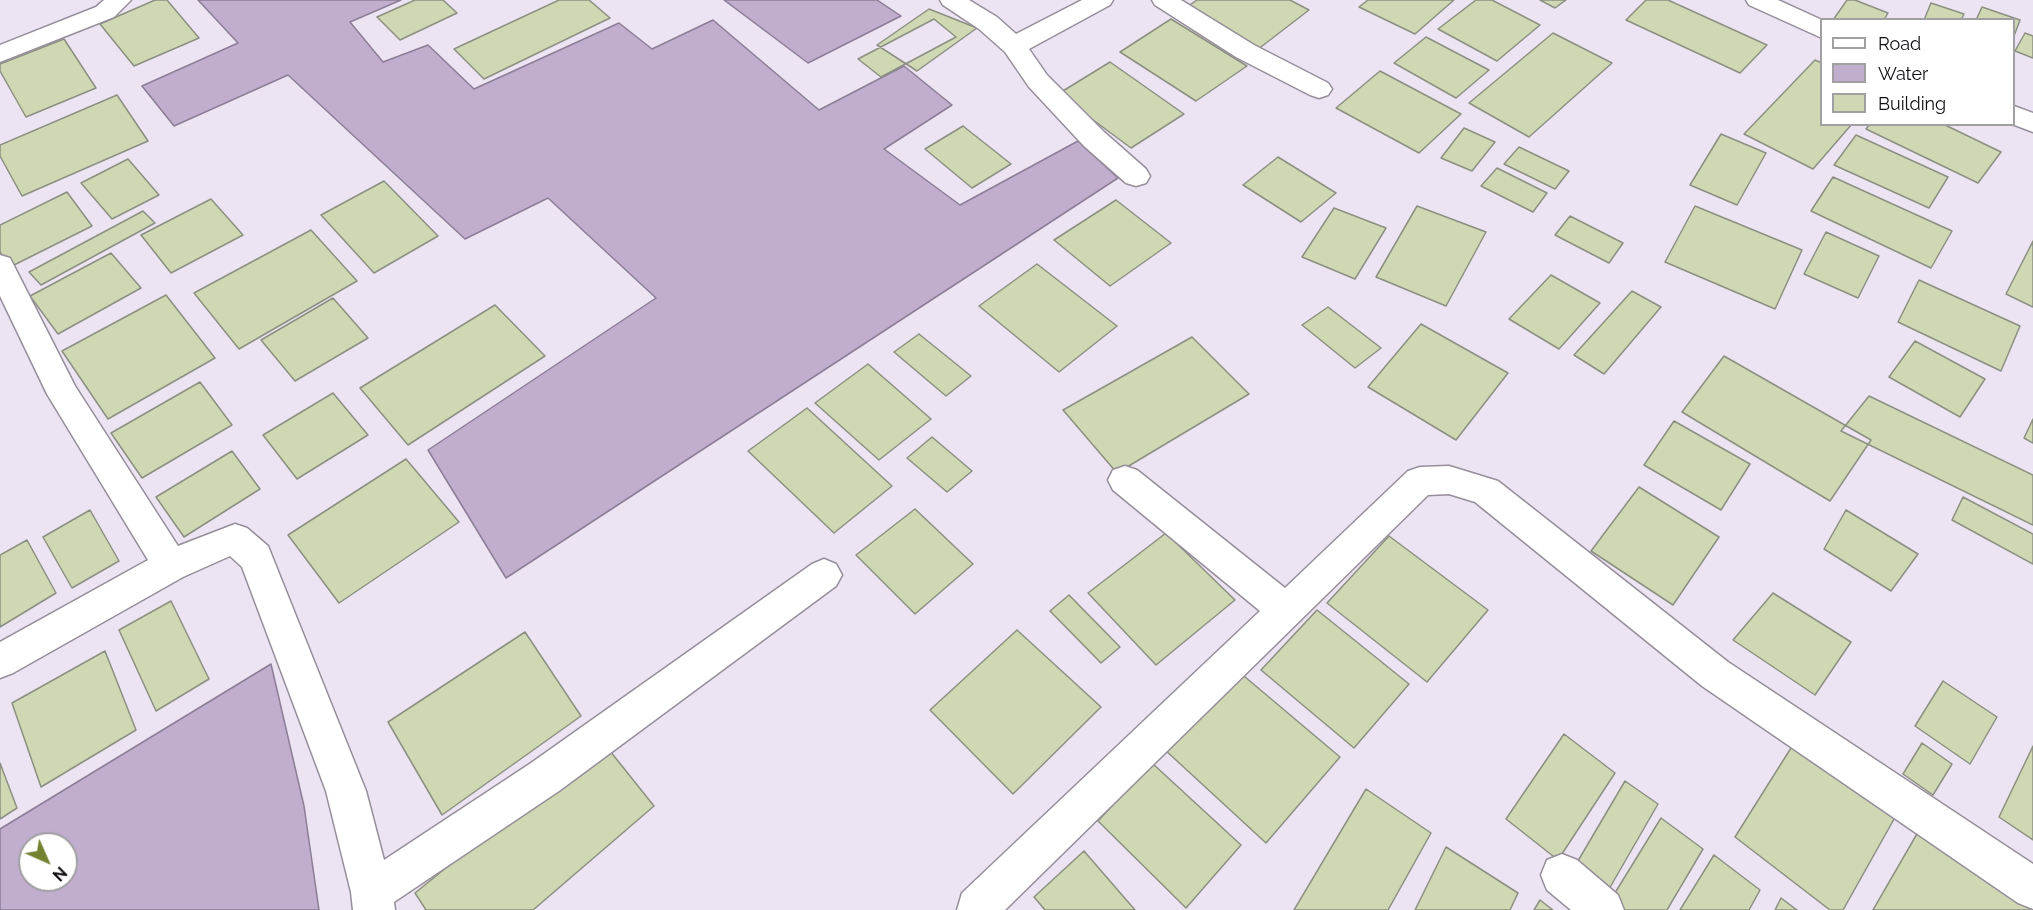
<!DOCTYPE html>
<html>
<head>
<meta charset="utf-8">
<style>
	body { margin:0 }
	#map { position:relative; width:2033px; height:910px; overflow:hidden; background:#ece4f2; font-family:Raleway,sans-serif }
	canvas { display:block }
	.legend { position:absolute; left:1820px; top:18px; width:195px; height:108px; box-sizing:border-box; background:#fff; border:2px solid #a09fa1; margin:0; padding:8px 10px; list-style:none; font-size:18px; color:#120f14 }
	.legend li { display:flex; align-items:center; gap:12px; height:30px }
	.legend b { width:30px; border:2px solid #a09fa1 }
	.north { position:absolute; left:18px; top:832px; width:60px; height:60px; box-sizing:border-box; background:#fff; border:2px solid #a09fa1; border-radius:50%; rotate:135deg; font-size:16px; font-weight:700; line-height:24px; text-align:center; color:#120f14 }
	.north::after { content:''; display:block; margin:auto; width:21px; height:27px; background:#738230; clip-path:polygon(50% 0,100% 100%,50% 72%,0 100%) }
</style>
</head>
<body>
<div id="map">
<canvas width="2033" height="910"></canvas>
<ul class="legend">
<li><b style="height:8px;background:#fff"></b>Road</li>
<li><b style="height:16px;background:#c1adce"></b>Water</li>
<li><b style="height:16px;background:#cfd8b2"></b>Building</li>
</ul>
<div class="north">N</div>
</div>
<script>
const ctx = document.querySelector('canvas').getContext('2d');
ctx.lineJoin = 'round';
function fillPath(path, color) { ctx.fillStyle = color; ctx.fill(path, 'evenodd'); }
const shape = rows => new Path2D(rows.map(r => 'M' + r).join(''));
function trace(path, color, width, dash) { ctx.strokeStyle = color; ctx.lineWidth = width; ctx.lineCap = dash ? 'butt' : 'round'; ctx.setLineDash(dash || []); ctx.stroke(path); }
const water = shape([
	[198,0,401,0,350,22,383,62,428,45,474,89,619,23,652,49,713,20,819,110,904,66,952,105,884,149,960,205,1078,141,1118,178,506,578,428,450,656,298,548,198,465,239,288,75,174,126,142,86,238,43,198,0],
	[724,0,877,0,901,16,808,63,724,0],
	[271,664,304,806,319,910,0,910,0,829,271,664],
	[30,844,66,844,66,880,30,880,30,844]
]);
fillPath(water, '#c1adce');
trace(water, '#8c7e96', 1.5);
const building = shape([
	[155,0,167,0,199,38,134,66,100,24,155,0],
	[415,0,443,0,457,13,400,40,377,17,415,0],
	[559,0,589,0,610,18,484,79,454,49,559,0],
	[1197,0,1290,0,1309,10,1257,50,1184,9,1197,0],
	[1368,0,1454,0,1415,34,1359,7,1368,0],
	[1476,0,1492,0,1540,25,1497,61,1438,29,1476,0],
	[1540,0,1566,0,1555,8,1540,0],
	[1646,0,1668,0,1767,45,1740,73,1626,20,1646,0],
	[1847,0,1855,0,1888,13,1884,20,1833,20,1847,0],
	[1931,3,1964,14,1961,20,1924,20,1931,3],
	[1982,7,2020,20,2014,36,2014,20,1976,20,1982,7],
	[929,9,977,28,917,71,877,45,929,9],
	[934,19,956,37,881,77,858,59,934,19],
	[1171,19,1247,66,1196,101,1120,52,1171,19],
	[1553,33,1612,63,1529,137,1469,103,1553,33],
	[2025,33,2033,36,2033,58,2015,51,2025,33],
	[1426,37,1489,70,1456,98,1394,63,1426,37],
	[64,39,96,88,26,117,0,71,0,64,64,39],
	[1815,60,1822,63,1822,124,1852,124,1813,169,1744,134,1815,60],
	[1110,62,1184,114,1131,148,1058,94,1110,62],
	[1380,71,1461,114,1419,153,1336,108,1380,71],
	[117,95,148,141,22,196,0,156,0,145,117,95],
	[1870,124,1943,124,2001,152,1978,183,1866,129,1870,124],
	[963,126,1011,164,972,188,925,149,963,126],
	[1464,128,1495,142,1472,171,1441,158,1464,128],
	[1721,134,1766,153,1737,205,1690,185,1721,134],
	[1856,135,1948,177,1929,208,1834,165,1856,135],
	[1519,147,1569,171,1555,189,1504,164,1519,147],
	[1278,157,1336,193,1301,222,1243,185,1278,157],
	[128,159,159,195,112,219,81,183,128,159],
	[1497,168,1547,193,1533,212,1481,186,1497,168],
	[1833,177,1952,231,1931,268,1811,211,1833,177],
	[384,181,438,236,374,273,321,215,384,181],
	[67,192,92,226,10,267,0,252,0,225,67,192],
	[211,199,243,235,171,273,141,235,211,199],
	[1116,200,1171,243,1110,286,1054,240,1116,200],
	[1417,206,1486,232,1446,306,1376,277,1417,206],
	[1695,206,1802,250,1775,309,1665,262,1695,206],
	[1334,208,1386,228,1355,279,1302,257,1334,208],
	[143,211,155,223,41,285,29,272,143,211],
	[1570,216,1623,243,1609,263,1555,235,1570,216],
	[311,230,357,281,239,349,194,293,311,230],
	[1826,232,1879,256,1858,298,1804,274,1826,232],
	[2033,241,2033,307,2006,294,2033,241],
	[111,253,141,288,58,334,30,296,111,253],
	[1037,264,1117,326,1059,372,979,306,1037,264],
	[1551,275,1600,303,1559,349,1509,319,1551,275],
	[1919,280,2020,326,2001,371,1898,322,1919,280],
	[1632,291,1661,307,1604,374,1574,355,1632,291],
	[166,295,215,358,108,419,62,351,166,295],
	[333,298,368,338,295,381,261,340,333,298],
	[495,305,545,356,408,445,360,388,495,305],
	[1328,307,1381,348,1355,368,1302,325,1328,307],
	[1421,324,1508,373,1456,440,1368,387,1421,324],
	[919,334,971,376,946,396,894,352,919,334],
	[1192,337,1249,394,1117,473,1063,410,1192,337],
	[1915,341,1985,379,1960,417,1889,377,1915,341],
	[1724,356,1871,440,1830,501,1682,412,1724,356],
	[868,364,931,419,879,460,815,403,868,364],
	[200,382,232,425,142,478,111,433,200,382],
	[333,393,368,435,297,479,263,435,333,393],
	[1869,396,2033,475,2033,525,1841,431,1869,396],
	[807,408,892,486,834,533,748,451,807,408],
	[2033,419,2033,443,2024,438,2033,419],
	[1674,421,1750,464,1721,510,1644,465,1674,421],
	[932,437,972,471,947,492,907,458,932,437],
	[232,451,260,489,184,537,156,497,232,451],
	[406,459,459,522,339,603,288,535,406,459],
	[1639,487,1719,537,1673,605,1591,551,1639,487],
	[1963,497,2033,534,2033,564,1952,520,1963,497],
	[915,509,973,564,915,614,856,555,915,509],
	[90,510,119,561,72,588,43,537,90,510],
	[1846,510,1918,554,1891,591,1824,549,1846,510],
	[1166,533,1235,600,1156,665,1088,593,1166,533],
	[1389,536,1488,610,1427,682,1327,603,1389,536],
	[27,540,56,593,0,627,0,555,27,540],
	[1773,593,1851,642,1815,695,1733,640,1773,593],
	[1069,595,1120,647,1101,663,1050,611,1069,595],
	[171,601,209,679,156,711,119,630,171,601],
	[1317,610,1409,684,1354,748,1261,670,1317,610],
	[1017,630,1101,707,1013,794,930,710,1017,630],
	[525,632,581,716,442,815,388,722,525,632],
	[105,651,136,730,41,787,12,703,105,651],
	[1238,671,1340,757,1266,843,1164,749,1238,671],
	[1943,681,1997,717,1970,764,1915,726,1943,681],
	[1564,734,1615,773,1558,860,1506,819,1564,734],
	[1796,740,1898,812,1843,910,1830,910,1735,837,1796,740],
	[602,741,654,806,533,910,426,910,415,893,602,741],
	[1922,743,1952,764,1933,795,1903,774,1922,743],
	[2033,746,2033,840,1999,817,2033,746],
	[0,763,17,808,0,819,0,763],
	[1152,763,1241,845,1186,908,1098,821,1152,763],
	[1625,781,1658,804,1605,896,1572,871,1625,781],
	[1366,789,1431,833,1388,910,1294,910,1366,789],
	[1661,818,1703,849,1667,910,1621,910,1610,901,1661,818],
	[1925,820,2033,898,2033,910,1873,910,1925,820],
	[1446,847,1518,893,1510,910,1415,910,1446,847],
	[1084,851,1135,910,1045,910,1034,897,1084,851],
	[1714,855,1760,890,1749,910,1680,910,1714,855],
	[1781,898,1797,910,1775,910,1781,898],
	[1540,900,1553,910,1534,910,1540,900]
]);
fillPath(building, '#cfd8b2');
trace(building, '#8c9082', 1.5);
const minor = shape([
	[104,0,131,0,114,17,0,62,0,45,96,7,104,0],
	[940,0,969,0,997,17,1016,34,1082,0,1113,0,1110,5,1029,49,1047,75,1104,132,1146,169,1150,176,1146,183,1136,186,1126,183,1084,146,1029,87,1005,52,979,29,943,5,940,0],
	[1152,0,1181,0,1254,45,1328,83,1332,89,1328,95,1319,98,1310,95,1236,57,1155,5,1152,0],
	[1746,0,1778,0,1822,20,1822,38,1749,5,1746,0],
	[2014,106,2033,113,2033,132,2012,124,2014,106],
	[0,255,10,258,75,386,178,546,235,524,247,528,268,546,366,791,384,860,531,763,812,564,824,559,836,564,842,575,836,586,559,791,394,902,395,910,353,910,351,892,326,791,242,567,230,556,183,577,13,673,0,678,0,642,148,560,47,394,0,296,0,255],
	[1125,466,1137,470,1285,588,1408,471,1420,467,1449,466,1498,481,1728,662,2033,864,2033,909,2018,903,1702,686,1475,502,1449,494,1428,495,1005,910,957,910,962,893,1260,611,1113,490,1108,480,1113,470,1125,466],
	[1562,854,1577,860,1618,895,1624,910,1571,910,1547,890,1541,875,1547,860,1562,854]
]);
trace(minor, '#968e9b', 3);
fillPath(minor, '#fff');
</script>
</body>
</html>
